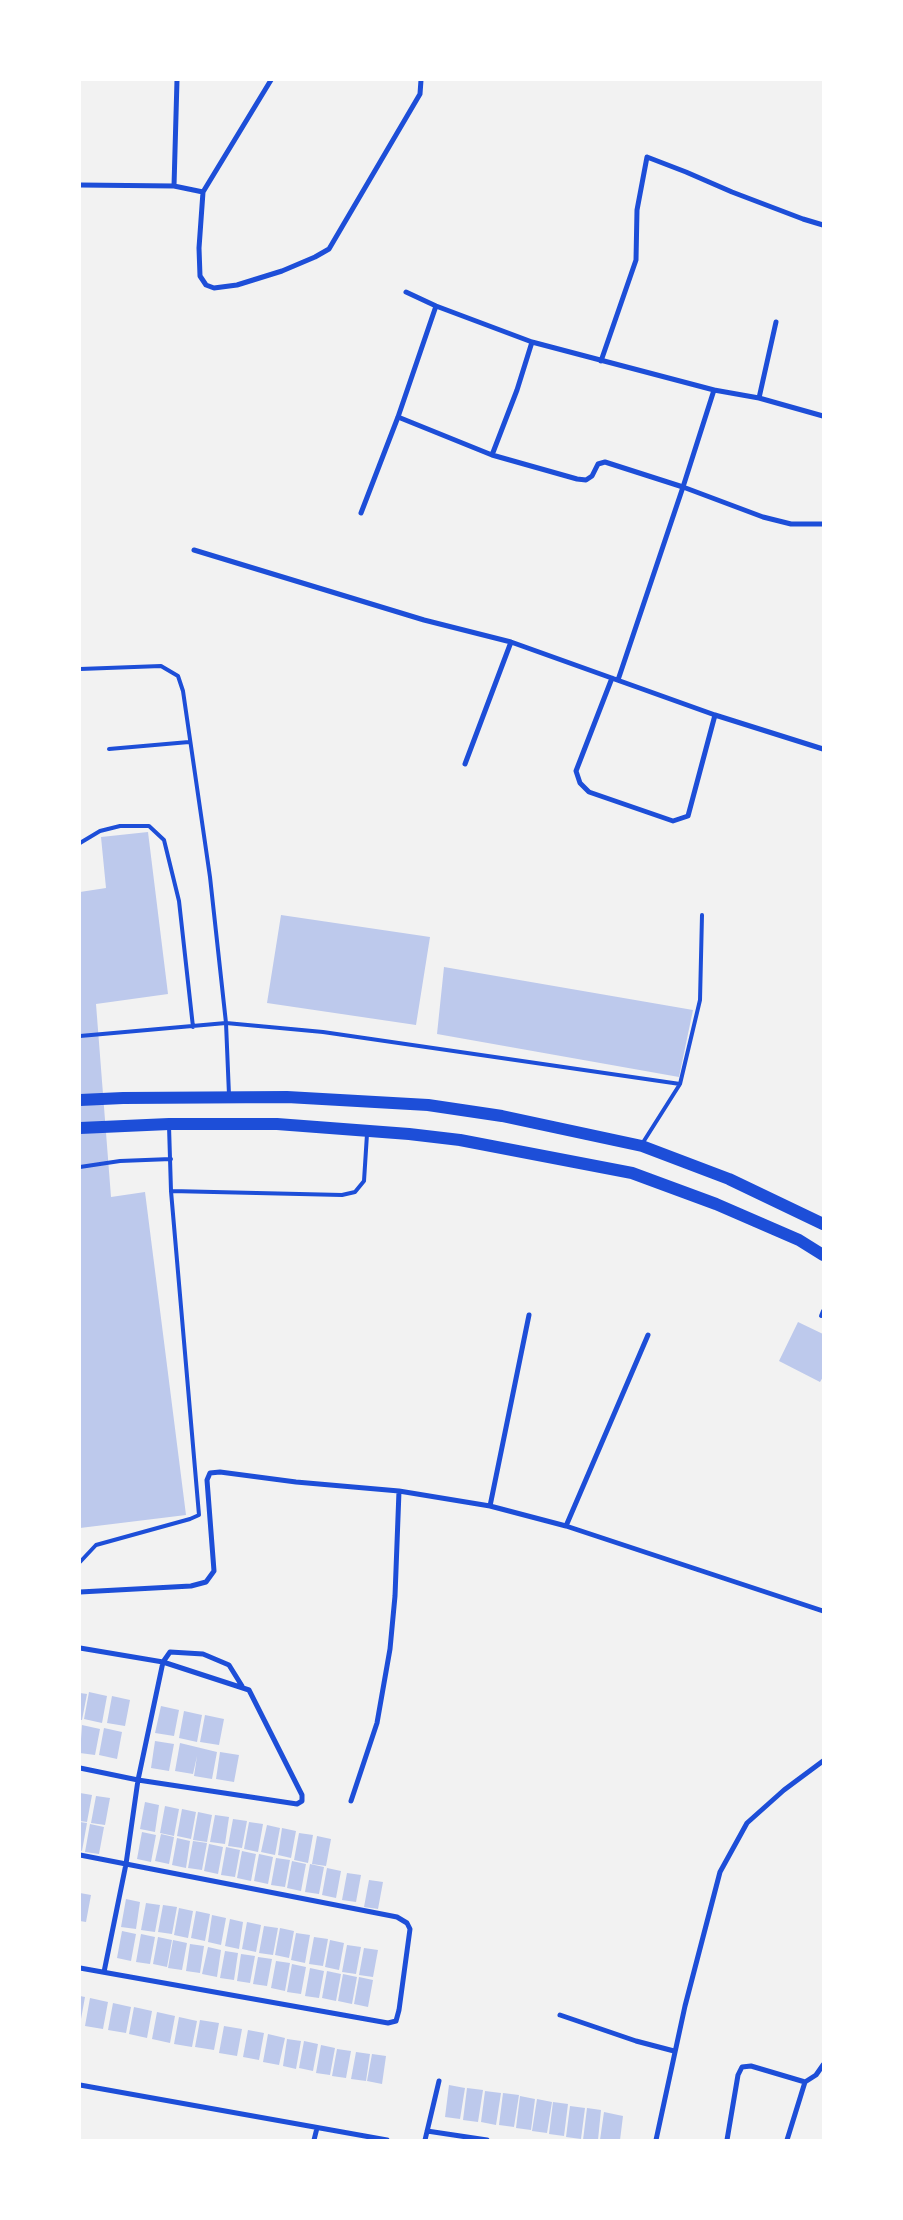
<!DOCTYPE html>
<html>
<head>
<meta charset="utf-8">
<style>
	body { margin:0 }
	#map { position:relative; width:903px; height:2220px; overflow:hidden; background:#f2f2f2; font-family:"IBM Plex Sans",sans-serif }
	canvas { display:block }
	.frame { position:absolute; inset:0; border:81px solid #fff; pointer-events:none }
</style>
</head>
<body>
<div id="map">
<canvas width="903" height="2220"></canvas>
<div class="frame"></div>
</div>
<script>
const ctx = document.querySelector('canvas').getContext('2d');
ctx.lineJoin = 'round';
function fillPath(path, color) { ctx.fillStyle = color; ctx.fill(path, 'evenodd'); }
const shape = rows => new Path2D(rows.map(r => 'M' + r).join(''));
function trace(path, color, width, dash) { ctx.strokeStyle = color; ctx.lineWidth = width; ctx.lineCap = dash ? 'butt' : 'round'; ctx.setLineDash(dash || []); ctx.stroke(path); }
fillPath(shape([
	[148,832,168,994,96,1004,111,1197,145,1192,186,1515,80,1528,80,892,106,888,101,837],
	[281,915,430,937,416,1025,267,1003],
	[444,967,693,1010,679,1077,437,1034],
	[798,1322,823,1334,823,1377,820,1382,779,1361],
	[89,1692,107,1696,102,1723,84,1719],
	[80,1693,87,1694,82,1720,80,1720],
	[112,1696,130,1700,125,1726,107,1723],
	[161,1706,179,1710,174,1736,155,1733],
	[184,1711,202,1715,197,1742,179,1738],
	[205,1715,224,1719,219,1745,200,1742],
	[82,1725,100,1729,95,1755,80,1753],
	[104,1728,122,1732,117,1759,99,1755],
	[155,1741,174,1744,169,1771,151,1768],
	[180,1743,217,1752,212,1779,194,1776,197,1756,193,1774,175,1771],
	[220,1752,239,1755,234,1782,216,1779],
	[80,1793,92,1795,87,1822,80,1821],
	[96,1796,110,1798,105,1825,91,1823],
	[145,1802,159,1805,155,1832,140,1829],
	[165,1806,179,1809,174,1836,160,1833],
	[182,1809,196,1812,191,1839,177,1836],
	[198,1812,212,1815,207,1842,193,1840],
	[215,1815,229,1817,225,1844,210,1842],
	[233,1819,247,1821,242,1848,228,1846],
	[80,1822,87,1823,82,1851,80,1850],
	[249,1822,263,1824,258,1852,244,1849],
	[90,1824,104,1827,99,1854,85,1852],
	[267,1825,280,1828,275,1855,261,1852],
	[282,1828,296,1831,291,1858,278,1855],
	[142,1832,156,1835,151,1862,137,1859],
	[299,1833,313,1835,308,1863,294,1860],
	[161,1834,174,1837,169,1864,155,1861],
	[317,1836,331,1839,326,1866,312,1864],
	[177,1838,190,1841,186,1868,172,1865],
	[193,1841,207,1843,202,1870,188,1868],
	[209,1844,223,1847,218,1874,204,1871],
	[226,1847,240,1850,235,1877,221,1875],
	[242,1851,256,1854,251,1881,237,1878],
	[259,1854,273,1857,268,1884,254,1881],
	[276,1858,290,1860,285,1887,271,1885],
	[292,1861,306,1864,301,1891,287,1888],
	[310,1864,324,1867,319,1894,305,1892],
	[327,1868,341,1871,336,1898,322,1895],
	[347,1873,361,1875,356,1902,342,1900],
	[369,1880,383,1882,378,1909,364,1907],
	[80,1893,91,1895,86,1922,80,1921],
	[126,1899,140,1902,136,1929,121,1927],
	[146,1903,160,1905,155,1932,141,1930],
	[163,1905,177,1907,172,1934,158,1932],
	[179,1908,193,1911,188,1938,174,1935],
	[196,1911,210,1914,205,1941,191,1938],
	[212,1915,226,1918,221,1945,208,1942],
	[230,1919,243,1922,239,1949,225,1946],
	[247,1922,261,1925,256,1952,242,1949],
	[264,1926,278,1928,273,1955,259,1953],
	[280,1928,294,1931,289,1958,275,1955],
	[122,1931,136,1934,131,1961,117,1958],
	[296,1933,310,1935,305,1963,291,1960],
	[141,1934,155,1937,150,1964,136,1962],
	[158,1937,172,1940,167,1967,153,1964],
	[314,1937,328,1939,323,1966,309,1964],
	[173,1940,187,1943,182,1970,168,1968],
	[330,1940,344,1943,339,1970,325,1967],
	[190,1944,204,1946,200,1973,186,1971],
	[347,1945,361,1947,356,1974,342,1972],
	[208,1947,221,1950,217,1977,202,1974],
	[364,1948,378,1950,373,1977,359,1975],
	[225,1951,238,1953,234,1980,220,1978],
	[241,1954,255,1956,250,1983,237,1981],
	[258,1957,272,1959,267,1986,253,1984],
	[276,1961,290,1963,285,1991,271,1988],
	[292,1964,306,1967,301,1994,287,1992],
	[310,1968,324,1971,319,1998,305,1996],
	[327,1971,341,1974,336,2001,322,1998],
	[343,1974,357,1977,352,2004,338,2001],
	[359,1977,373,1980,368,2007,354,2004],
	[80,1996,85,1997,81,2019,80,2019],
	[90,1998,108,2002,103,2029,85,2026],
	[113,2003,131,2007,126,2033,108,2030],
	[134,2007,152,2011,147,2038,129,2034],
	[157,2012,175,2016,170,2043,152,2039],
	[179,2017,197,2021,192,2047,174,2044],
	[200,2020,219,2023,214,2050,195,2047],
	[224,2026,242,2029,237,2056,219,2053],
	[248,2030,264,2033,259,2060,243,2057],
	[268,2034,285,2038,279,2065,263,2062],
	[287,2039,301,2041,296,2069,283,2066],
	[304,2041,318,2044,313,2071,299,2068],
	[321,2045,335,2048,330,2075,316,2073],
	[337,2049,351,2051,346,2078,332,2076],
	[356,2052,370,2054,366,2081,351,2079],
	[372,2054,386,2056,382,2084,367,2081],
	[449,2085,465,2088,460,2119,445,2117],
	[467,2088,483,2090,478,2122,463,2120],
	[485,2091,501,2093,496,2125,481,2122],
	[503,2093,519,2095,514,2127,499,2125],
	[520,2096,535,2099,531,2130,516,2128],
	[537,2099,552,2102,547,2133,532,2131],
	[553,2102,568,2104,564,2136,549,2134],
	[570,2106,585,2108,581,2139,566,2137],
	[587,2108,601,2110,598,2140,583,2140],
	[604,2112,623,2116,620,2140,600,2140]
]), '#bdc9ec');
trace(shape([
	[80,669,161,666,178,676,183,691,210,877,226,1023,229,1095],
	[109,749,189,742],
	[80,843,100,831,120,826,149,826,164,840,179,901,193,1027],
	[80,1036,226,1023,323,1032,680,1084],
	[642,1144,680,1084,700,1000,702,915],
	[80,1167,120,1161,171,1159],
	[171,1191,342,1195,355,1192,364,1181,367,1134],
	[821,1316,823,1311],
	[80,1562,96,1545,190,1519,199,1515,171,1191,169,1126]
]), '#1d4ed8', 4);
trace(shape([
	[271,80,203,192,199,248,200,276,206,285,214,288,237,285,282,271,315,257,329,249,420,94,421,80],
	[80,185,174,186,203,192],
	[174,186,177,80],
	[406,292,436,306,532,342,714,390,759,398,823,416],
	[601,361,636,260,637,210,647,157,686,172,732,192,803,219,823,225],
	[759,398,776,322],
	[398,417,492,455,577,479,586,480,592,476,598,464,605,462,683,487,763,517,791,524,823,524],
	[492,455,517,390,532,342],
	[361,513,398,417,436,306],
	[194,550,424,620,511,642,715,715,823,749],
	[612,678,576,771,580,783,589,792,673,821,688,816,715,715],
	[618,680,683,487,714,390],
	[465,764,511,642],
	[490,1506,529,1315],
	[566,1526,648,1335],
	[80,1592,191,1586,206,1582,214,1571,207,1480,210,1473,220,1472,296,1482,399,1491,490,1506,566,1526,823,1611],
	[80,1648,163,1662,249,1690,302,1795,302,1801,297,1804,138,1780,80,1768],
	[351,1801,377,1723,390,1649,395,1596,399,1491],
	[80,1855,397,1917,407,1923,410,1929,399,2010,396,2021,388,2023,80,1968],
	[104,1972,126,1864,138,1780,163,1662,170,1652,203,1654,229,1665,242,1686],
	[560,2015,636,2041,674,2051],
	[80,2085,387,2140],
	[427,2131,487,2140],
	[314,2140,317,2128],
	[425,2140,439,2081],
	[656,2140,685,2006,720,1872,747,1823,784,1790,823,1761],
	[727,2140,738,2075,742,2067,751,2066,805,2082],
	[787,2140,805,2082,816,2075,823,2065]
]), '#1d4ed8', 5);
trace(shape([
	[80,1100,123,1098,287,1097,428,1105,502,1116,642,1146,729,1179,823,1224],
	[80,1128,169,1124,277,1124,409,1134,460,1140,632,1173,716,1204,799,1240,823,1255]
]), '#1d4ed8', 12);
</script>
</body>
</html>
